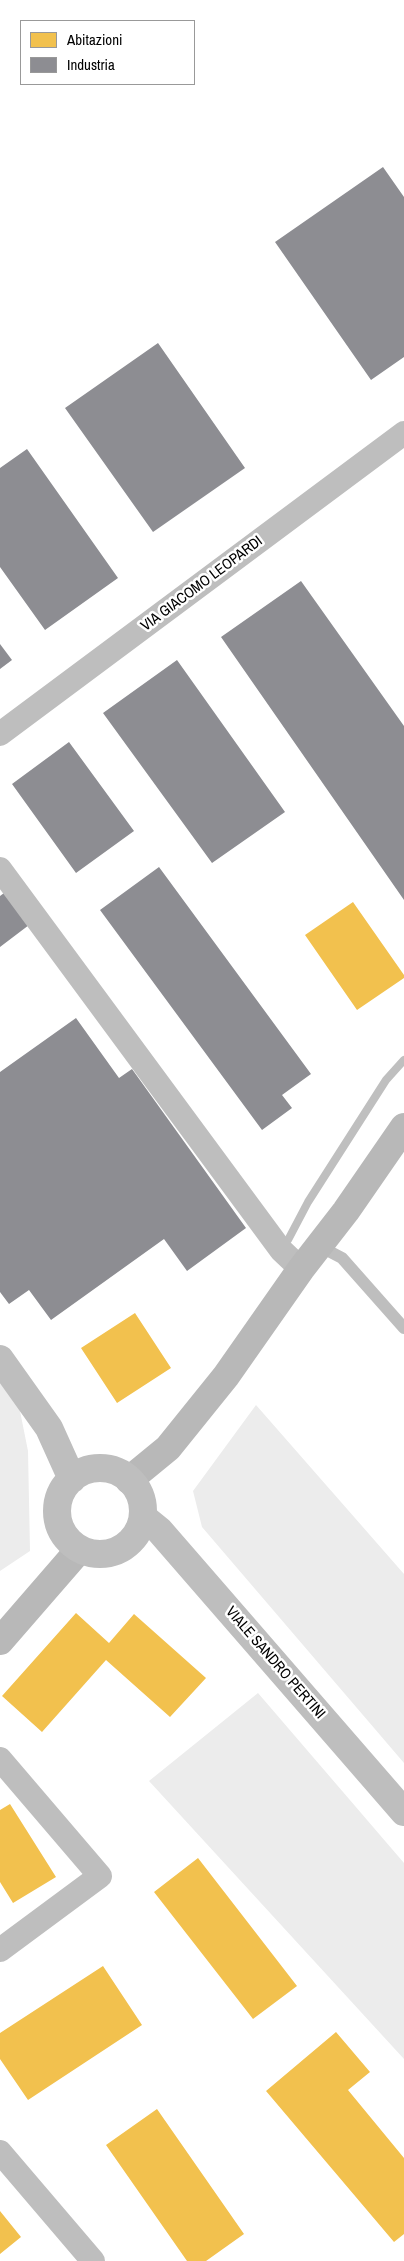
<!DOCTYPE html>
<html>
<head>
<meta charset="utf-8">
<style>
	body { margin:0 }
	#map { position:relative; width:404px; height:2261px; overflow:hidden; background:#fff; font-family:"Archivo Narrow",sans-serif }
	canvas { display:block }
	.legend { position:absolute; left:20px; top:20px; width:175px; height:65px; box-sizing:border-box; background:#fff; border:1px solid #999; margin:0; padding:6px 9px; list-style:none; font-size:15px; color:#000 }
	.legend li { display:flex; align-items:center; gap:10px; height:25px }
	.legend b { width:25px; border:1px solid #999 }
</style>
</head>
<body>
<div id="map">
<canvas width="404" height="2261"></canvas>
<ul class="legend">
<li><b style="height:14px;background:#f2c14e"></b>Abitazioni</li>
<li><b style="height:14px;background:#8d8d92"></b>Industria</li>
</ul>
</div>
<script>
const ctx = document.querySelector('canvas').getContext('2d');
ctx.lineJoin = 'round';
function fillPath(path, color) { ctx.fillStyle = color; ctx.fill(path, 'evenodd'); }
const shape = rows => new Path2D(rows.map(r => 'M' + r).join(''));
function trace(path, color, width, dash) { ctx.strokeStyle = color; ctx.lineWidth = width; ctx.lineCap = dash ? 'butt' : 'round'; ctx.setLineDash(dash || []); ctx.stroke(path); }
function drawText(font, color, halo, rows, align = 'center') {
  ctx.font = font + ' "Archivo Narrow",sans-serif'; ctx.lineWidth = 5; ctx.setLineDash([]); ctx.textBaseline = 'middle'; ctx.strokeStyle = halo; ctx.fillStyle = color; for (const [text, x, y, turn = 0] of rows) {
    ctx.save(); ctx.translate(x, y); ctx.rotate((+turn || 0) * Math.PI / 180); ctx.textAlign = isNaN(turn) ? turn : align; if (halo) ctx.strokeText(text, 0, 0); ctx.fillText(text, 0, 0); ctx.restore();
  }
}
fillPath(shape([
	[0,1381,19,1406,28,1451,30,1551,0,1571],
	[256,1405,404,1574,404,1763,202,1527,193,1491],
	[258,1693,404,1863,404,2059,149,1781]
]), '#ececec');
fillPath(shape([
	[353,902,404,975,404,978,357,1010,305,935],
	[135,1313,171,1368,117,1403,81,1348],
	[76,1613,109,1643,134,1614,206,1678,170,1717,106,1660,42,1732,2,1696],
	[10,1804,56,1877,13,1903,0,1882,0,1810],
	[198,1858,297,1986,253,2019,154,1892],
	[103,1966,142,2025,28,2100,0,2059,0,2033],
	[336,2032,370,2072,348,2090,404,2158,404,2234,394,2242,266,2091],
	[157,2109,244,2234,206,2261,187,2261,106,2145],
	[0,2211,21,2237,0,2254]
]), '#f2c14e');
fillPath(shape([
	[383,167,404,197,404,357,371,380,275,242],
	[158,343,245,468,153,532,65,408],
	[27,449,118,578,45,630,0,567,0,468],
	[301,581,404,726,404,900,221,637],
	[0,644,12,660,0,669],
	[177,660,285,812,212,863,103,713],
	[69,742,134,831,76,873,12,784],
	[159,867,311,1074,282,1095,292,1108,262,1130,100,910],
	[4,893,29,925,0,947,0,896],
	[76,1018,119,1078,132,1069,246,1228,187,1271,164,1239,51,1320,29,1290,9,1304,0,1292,0,1072]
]), '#8d8d92');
trace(shape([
	[288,1240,308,1202,386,1080,404,1060]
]), '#bfbfbf', 8);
trace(shape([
	[319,1246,342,1258,404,1328]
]), '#bebebe', 12);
trace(shape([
	[0,734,404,433],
	[0,869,281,1250,301,1269],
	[0,1759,100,1876,0,1950],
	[0,2152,93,2261]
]), '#bebebe', 24);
trace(shape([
	[129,1480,168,1448,226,1376,301,1269,346,1211,404,1127],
	[0,1641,79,1550]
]), '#b8b8b8', 28);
trace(shape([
	[0,1359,49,1428,72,1479],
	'57 1511a43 43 0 1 1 86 0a43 43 0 1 1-86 0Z',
	[143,1517,159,1530,404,1812]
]), '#bebebe', 28);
drawText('15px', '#000', '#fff', [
	["VIA GIACOMO LEOPARDI",202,584,-37],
	["VIALE SANDRO PERTINI",275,1663,49]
]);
</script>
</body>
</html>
